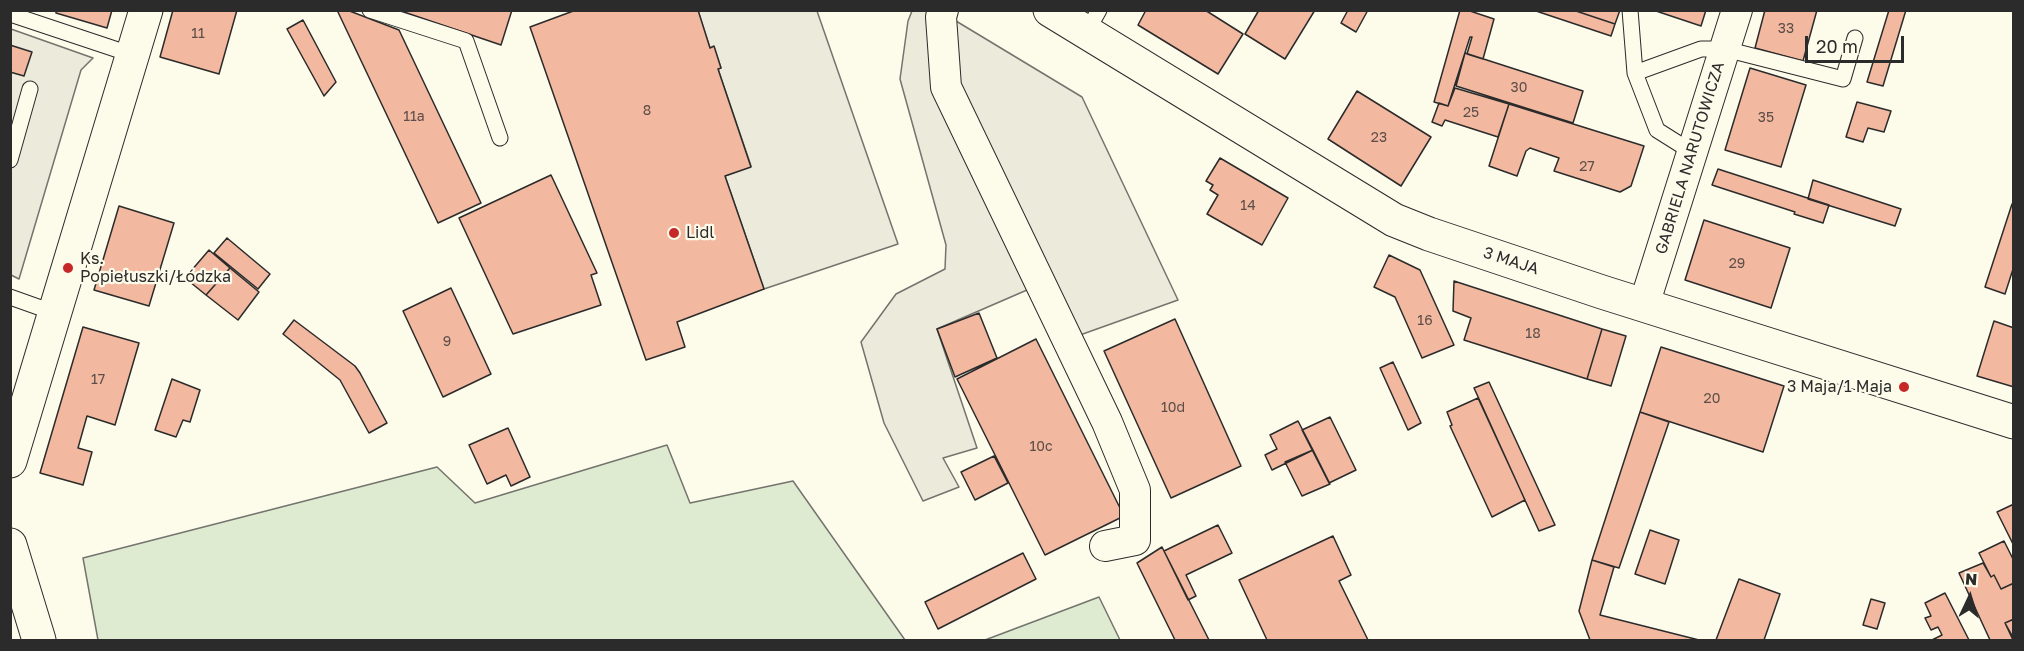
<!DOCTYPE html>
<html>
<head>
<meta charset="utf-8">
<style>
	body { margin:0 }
	#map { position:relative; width:2024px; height:651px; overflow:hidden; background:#fdfbea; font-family:"Golos Text",sans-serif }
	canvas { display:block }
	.frame { position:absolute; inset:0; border:12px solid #2b2b2b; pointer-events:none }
	.north { position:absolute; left:1940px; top:567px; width:60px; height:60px; -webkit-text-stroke:4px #fdfbea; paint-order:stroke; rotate:4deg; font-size:16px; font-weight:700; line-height:24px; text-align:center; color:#2b2b2b }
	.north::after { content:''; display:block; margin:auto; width:21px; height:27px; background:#2b2b2b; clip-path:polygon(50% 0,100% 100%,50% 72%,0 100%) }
	.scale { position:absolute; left:1805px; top:36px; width:99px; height:27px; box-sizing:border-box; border:3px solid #2b2b2b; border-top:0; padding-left:8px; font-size:18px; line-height:21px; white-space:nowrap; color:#2b2b2b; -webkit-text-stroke:4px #fdfbea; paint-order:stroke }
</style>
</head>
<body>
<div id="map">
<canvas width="2024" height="651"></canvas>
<div class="frame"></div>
<div class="north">N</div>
<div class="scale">20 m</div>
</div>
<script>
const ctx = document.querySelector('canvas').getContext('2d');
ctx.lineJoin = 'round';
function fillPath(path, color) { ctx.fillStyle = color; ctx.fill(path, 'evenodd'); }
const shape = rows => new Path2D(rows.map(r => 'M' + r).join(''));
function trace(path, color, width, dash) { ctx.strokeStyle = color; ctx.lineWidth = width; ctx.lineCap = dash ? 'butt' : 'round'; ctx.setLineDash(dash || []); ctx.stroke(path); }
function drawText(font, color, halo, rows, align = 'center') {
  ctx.font = font + ' "Golos Text",sans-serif'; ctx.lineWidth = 4.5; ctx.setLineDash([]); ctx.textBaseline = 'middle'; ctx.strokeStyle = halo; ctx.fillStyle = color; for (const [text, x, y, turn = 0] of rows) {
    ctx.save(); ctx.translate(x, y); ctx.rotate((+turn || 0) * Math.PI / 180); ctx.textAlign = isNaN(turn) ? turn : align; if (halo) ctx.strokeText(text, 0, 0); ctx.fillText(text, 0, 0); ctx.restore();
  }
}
const green = shape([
	[667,445,690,503,793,481,905,640,98,640,83,558,437,467,475,503,667,445],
	[1099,597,1120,640,985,640,1099,597]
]);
fillPath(green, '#deebd1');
trace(green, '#74746e', 1.5);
const parking = shape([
	[698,11,817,11,898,244,764,289,725,176,751,166,718,69,721,68,714,47,710,48,698,11],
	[912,11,936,11,939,93,1027,290,937,329,977,448,943,458,959,487,923,501,884,423,861,342,896,294,945,269,946,245,900,79,908,21,912,11],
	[956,21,1082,97,1178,300,1080,335,961,90,956,21],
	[11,29,93,58,81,70,19,279,11,275,11,29]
]);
fillPath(parking, '#eceadb');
trace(parking, '#74746e', 1.5);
const building = shape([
	[56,10,112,10,107,28,56,13,56,10],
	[173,10,237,10,219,74,160,57,173,10],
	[337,10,347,10,399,30,481,203,438,223,337,10],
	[398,10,512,10,501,45,398,10],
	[576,10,698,10,710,48,714,46,721,68,718,69,751,167,725,176,764,289,677,322,685,347,646,360,530,27,576,10],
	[1146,10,1205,10,1243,34,1218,74,1138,25,1146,10],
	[1259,10,1315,10,1285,59,1245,34,1259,10],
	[1348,10,1368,10,1356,32,1341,23,1348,10],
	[1460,10,1467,10,1494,19,1483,59,1467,54,1472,37,1470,37,1448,106,1434,102,1460,10],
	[1533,10,1573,10,1615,24,1611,36,1533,10],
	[1573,10,1620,10,1615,24,1573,10],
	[1653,10,1706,10,1701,26,1653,10],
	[1765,10,1817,10,1803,61,1755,48,1765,10],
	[1889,10,1906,10,1883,86,1867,82,1889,10],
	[303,20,336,82,324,96,287,29,303,20],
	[10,45,32,52,24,76,10,72,10,45],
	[1465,53,1583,91,1573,123,1456,86,1465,53],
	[1750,68,1806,85,1781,167,1725,150,1750,68],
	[1455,88,1509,104,1498,137,1445,120,1442,126,1432,122,1439,103,1448,106,1455,88],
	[1357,91,1431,137,1401,186,1328,139,1357,91],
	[1857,102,1891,111,1884,132,1868,128,1863,142,1846,137,1857,102],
	[1509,104,1644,146,1631,186,1620,192,1554,171,1559,158,1530,148,1526,151,1517,176,1489,166,1509,104],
	[1220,158,1288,198,1262,245,1207,214,1218,195,1210,190,1213,185,1206,181,1220,158],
	[1718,169,1829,205,1823,223,1794,214,1795,212,1712,185,1718,169],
	[551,175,597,273,591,275,601,305,513,334,459,218,551,175],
	[1813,180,1901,209,1895,226,1808,199,1813,180],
	[2012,204,2014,205,2014,266,2005,294,1985,287,2012,204],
	[119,206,174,223,149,306,94,290,119,206],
	[1704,220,1790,248,1771,308,1685,280,1704,220],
	[227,238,270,274,258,289,214,253,227,238],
	[209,250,230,268,206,295,185,278,209,250],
	[1389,255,1420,270,1454,345,1422,358,1395,297,1374,287,1389,255],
	[230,268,259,292,238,320,206,295,230,268],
	[1454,281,1602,329,1587,379,1464,340,1471,318,1453,311,1454,281],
	[451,288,491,374,443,397,403,311,451,288],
	[979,313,997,358,955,377,937,329,979,313],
	[1175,319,1241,466,1171,498,1104,351,1175,319],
	[294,320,355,366,360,373,387,423,369,433,340,380,283,334,294,320],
	[1994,321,2014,328,2014,387,1977,376,1994,321],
	[83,327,139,343,115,425,87,416,78,448,92,452,83,485,40,473,83,327],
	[1602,329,1626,336,1611,386,1587,379,1602,329],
	[1036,339,1124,516,1045,555,957,379,1036,339],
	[1661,347,1784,386,1763,452,1640,412,1661,347],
	[1393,362,1421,423,1408,430,1380,368,1393,362],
	[172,379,200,390,190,422,183,420,176,437,155,430,172,379],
	[1489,382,1555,525,1539,531,1474,388,1489,382],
	[1478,398,1525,500,1492,517,1450,426,1452,425,1447,412,1478,398],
	[1640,412,1669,422,1619,568,1592,560,1640,412],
	[1330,417,1356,470,1329,483,1302,430,1330,417],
	[1298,421,1313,450,1272,470,1265,455,1277,449,1270,435,1298,421],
	[508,428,530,477,511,486,506,475,487,484,469,445,508,428],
	[1313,450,1330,484,1302,496,1285,462,1313,450],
	[994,456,1008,483,975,500,961,472,994,456],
	[2014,504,2014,546,1997,512,2014,504],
	[1218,525,1232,553,1186,575,1196,596,1188,600,1164,551,1218,525],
	[1650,530,1679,540,1665,584,1635,574,1650,530],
	[1333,536,1351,575,1339,581,1368,640,1267,640,1239,580,1333,536],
	[2004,541,2014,561,2014,583,2001,589,1994,575,1991,577,1979,553,2004,541],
	[1162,547,1164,551,1209,640,1175,640,1137,563,1162,547],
	[1023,553,1036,579,938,629,925,602,1023,553],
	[1592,560,1614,567,1600,615,1699,640,1590,640,1579,611,1592,560],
	[1983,563,1991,577,1994,575,2001,589,2014,583,2014,619,2005,623,2013,640,1990,640,1959,573,1983,563],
	[1739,579,1780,594,1764,640,1716,640,1739,579],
	[1945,593,1969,640,1932,640,1942,635,1938,627,1931,630,1925,618,1931,616,1925,603,1945,593],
	[1871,599,1885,603,1877,629,1863,625,1871,599],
	[2014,619,2014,639,2005,623,2014,619]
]);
fillPath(building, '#f2b8a0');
trace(building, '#2b2b2b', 1.5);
const service = shape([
	[370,10,466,41,500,138],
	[1630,10,1635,73,1701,49,1725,49,1843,79,1855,38],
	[10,14,133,55],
	[1086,33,1099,10],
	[1635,73,1657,130,1692,152],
	[10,160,30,89],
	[10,297,55,313]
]);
const minor = shape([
	[943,10,941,17,946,87,1107,422,1135,490,1135,540,1105,546],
	[1644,305,1737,10]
]);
const tertiary = shape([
	[10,461,146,10],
	[10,545,39,640]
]);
const secondary = shape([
	[1050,10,1394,220,1429,234,1602,292,2014,422]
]);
trace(service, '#2b2b2b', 17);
trace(minor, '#2b2b2b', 32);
trace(tertiary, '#2b2b2b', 35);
trace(secondary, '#2b2b2b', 35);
trace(service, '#fdfbea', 15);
trace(minor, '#fdfbea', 30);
trace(tertiary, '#fdfbea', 33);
trace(secondary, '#fdfbea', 33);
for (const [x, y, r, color] of [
	[674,233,6,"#c62828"],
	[68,268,6,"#c62828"],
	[1904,387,6,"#c62828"]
]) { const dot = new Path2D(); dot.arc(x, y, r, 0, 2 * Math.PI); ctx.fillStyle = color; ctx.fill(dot); trace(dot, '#fdfbea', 2); }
drawText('14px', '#5d4e48', null, [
	["33",1786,29],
	["11",198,34],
	["30",1519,88],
	["8",647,111],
	["25",1471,113],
	["11a",414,117],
	["35",1766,118],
	["23",1379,138],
	["27",1587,167],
	["14",1248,206],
	["29",1737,264],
	["16",1425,321],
	["18",1533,334],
	["9",447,342],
	["17",98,380],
	["20",1712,399],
	["10d",1173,408],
	["10c",1041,447]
]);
drawText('16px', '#2b2b2b', '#fdfbea', [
	["GABRIELA NARUTOWICZA",1690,158,-73],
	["3 MAJA",1511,261,18]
]);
drawText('16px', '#2b2b2b', '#fdfbea', [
	["Lidl",686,233],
	["Ks.",80,259],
	["Popiełuszki/Łódzka",80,277],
	["3 Maja/1 Maja",1892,387,"right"]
], 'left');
</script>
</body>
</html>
